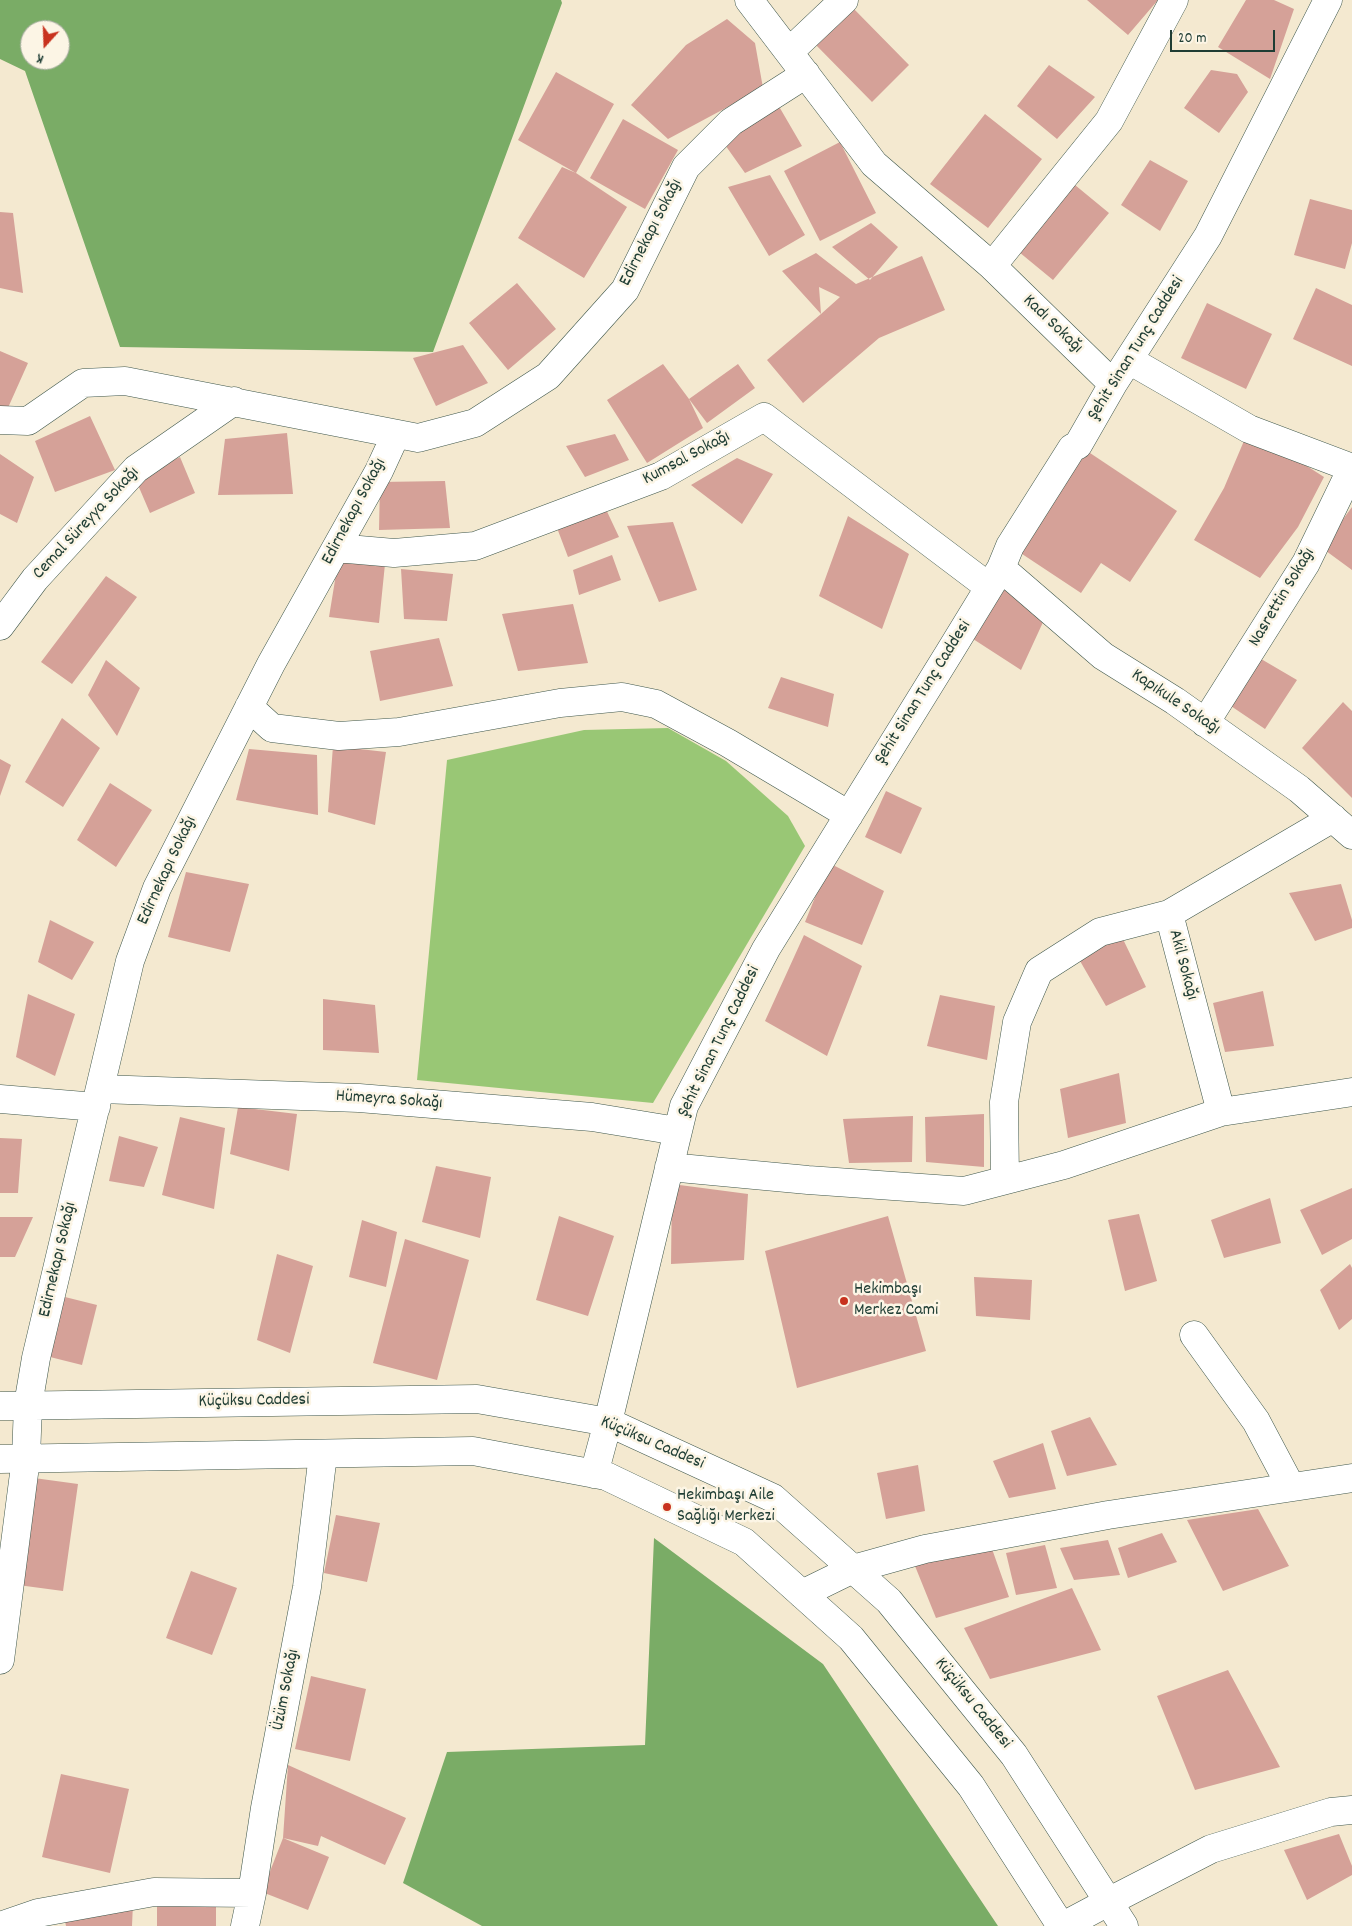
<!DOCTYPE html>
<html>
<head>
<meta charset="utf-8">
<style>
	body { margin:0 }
	#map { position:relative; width:1352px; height:1926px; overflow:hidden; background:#f4e9d0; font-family:Dekko,sans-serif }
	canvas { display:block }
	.north { position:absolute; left:20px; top:20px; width:50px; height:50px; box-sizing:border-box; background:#fcf5e5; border:1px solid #a4ab9e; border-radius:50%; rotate:200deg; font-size:14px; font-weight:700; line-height:20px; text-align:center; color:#1f3d34 }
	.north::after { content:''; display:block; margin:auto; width:18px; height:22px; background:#c8321e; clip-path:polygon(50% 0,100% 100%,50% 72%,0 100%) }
	.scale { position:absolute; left:1170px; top:30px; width:105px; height:22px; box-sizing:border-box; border:2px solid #1f3d34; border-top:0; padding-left:6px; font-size:15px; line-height:18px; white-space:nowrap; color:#1f3d34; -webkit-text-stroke:4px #fcf5e5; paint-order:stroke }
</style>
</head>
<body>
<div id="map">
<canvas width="1352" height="1926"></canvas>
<div class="north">K</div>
<div class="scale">20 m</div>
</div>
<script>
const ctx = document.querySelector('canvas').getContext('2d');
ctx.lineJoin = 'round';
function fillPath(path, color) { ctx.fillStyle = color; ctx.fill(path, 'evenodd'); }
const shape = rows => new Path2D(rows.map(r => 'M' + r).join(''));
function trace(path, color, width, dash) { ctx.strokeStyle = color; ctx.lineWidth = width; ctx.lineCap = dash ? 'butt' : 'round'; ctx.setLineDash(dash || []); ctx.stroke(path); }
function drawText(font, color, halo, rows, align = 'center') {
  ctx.font = font + ' Dekko,sans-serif'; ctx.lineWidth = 5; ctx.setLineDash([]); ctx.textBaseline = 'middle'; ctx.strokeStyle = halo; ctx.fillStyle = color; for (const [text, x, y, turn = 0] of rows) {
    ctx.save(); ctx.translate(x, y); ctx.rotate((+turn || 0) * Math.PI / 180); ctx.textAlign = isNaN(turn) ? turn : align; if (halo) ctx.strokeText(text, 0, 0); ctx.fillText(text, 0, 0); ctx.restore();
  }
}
fillPath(shape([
	[668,728,726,761,788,816,805,846,653,1103,417,1080,447,760,584,730]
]), '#99c775');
fillPath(shape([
	[0,0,561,0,562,3,433,352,120,347,25,71,0,59],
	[30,30,60,30,60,60,30,60],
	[654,1538,823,1664,998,1926,482,1926,403,1883,447,1752,645,1745]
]), '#7aac66');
fillPath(shape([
	[1087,0,1158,0,1128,35],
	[1246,0,1274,0,1294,9,1270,79,1218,47],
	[852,7,909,65,872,102,815,44],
	[727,19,755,43,763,88,668,139,631,105,686,45],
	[1049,65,1095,97,1057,139,1017,106],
	[1211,70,1237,74,1248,92,1219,133,1184,108],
	[556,72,614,104,576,173,627,207,584,278,518,238,562,167,576,173,518,140],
	[777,103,802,146,745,173,718,135],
	[985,114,1042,159,988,228,930,184],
	[623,119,678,150,645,209,590,178],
	[840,142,876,213,820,241,784,171],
	[1150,160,1188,181,1160,231,1121,205],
	[770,175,805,235,769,256,728,187],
	[1075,185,1109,213,1053,280,1019,252],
	[1310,199,1352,210,1352,243,1345,269,1294,255],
	[0,212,13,213,23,293,0,288],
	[871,223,898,247,870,280,832,247],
	[816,253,856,284,922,256,945,310,879,338,803,403,767,360,821,314,840,297,819,287,821,314,782,271],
	[517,283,556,329,508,370,469,323],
	[1316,288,1352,305,1352,366,1293,339],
	[1207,303,1272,334,1246,389,1181,358],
	[463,345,488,383,436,406,413,358],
	[0,351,28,363,7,410,0,408],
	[663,364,689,399,703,428,647,463,607,400],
	[738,364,755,388,707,423,689,399],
	[90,416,115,470,55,492,35,441],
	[1249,429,1324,477,1298,527,1260,578,1194,540,1224,488],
	[287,433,293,494,218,495,225,439],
	[615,434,629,460,585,477,566,446],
	[1078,445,1177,511,1130,582,1101,563,1081,593,1010,546],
	[0,454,34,477,17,523,0,514],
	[180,457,195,493,150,513,135,478],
	[737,458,773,474,742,524,691,485],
	[445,481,450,528,379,530,380,482],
	[603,503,619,537,568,557,554,520],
	[1352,507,1352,570,1322,548],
	[848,516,909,554,882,629,819,596],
	[673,522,697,590,659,602,627,526],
	[612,555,621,580,579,595,573,570],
	[338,562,385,564,379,623,329,617],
	[401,569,453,574,447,621,404,619],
	[106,576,137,597,72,684,41,662],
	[1004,585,1044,620,1021,670,970,637],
	[573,604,588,663,518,671,502,614],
	[439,638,453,686,380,701,370,651],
	[1256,656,1297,680,1265,729,1225,702],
	[106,660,140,688,117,736,88,695],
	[781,677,834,694,828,727,768,708],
	[1343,702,1352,711,1352,798,1302,748],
	[62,718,100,748,63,807,25,782],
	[333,746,386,752,375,825,328,812],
	[249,749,317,755,318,815,236,800],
	[0,759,11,765,0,796],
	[110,783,152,810,116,867,77,840],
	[886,791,922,808,901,854,865,837],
	[829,863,884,891,862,945,805,922],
	[186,872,249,884,230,952,168,937],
	[1341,884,1352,920,1352,928,1315,941,1289,893],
	[50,920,94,942,72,980,38,962],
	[804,935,862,966,827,1056,765,1021],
	[1121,935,1146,987,1106,1006,1076,954],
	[1263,991,1274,1046,1225,1052,1213,1003],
	[28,994,75,1014,55,1076,16,1057],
	[940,995,995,1006,987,1060,927,1046],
	[323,999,375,1005,379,1053,323,1050],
	[1119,1073,1126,1123,1068,1138,1060,1089],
	[238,1107,297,1114,289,1171,230,1154],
	[984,1114,984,1167,926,1162,925,1117],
	[913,1116,912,1162,849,1163,843,1119],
	[180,1117,225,1128,214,1209,162,1195],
	[119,1136,158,1147,144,1187,109,1181],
	[0,1138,22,1139,18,1193,0,1193],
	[436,1166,491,1177,480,1238,422,1222],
	[672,1184,748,1194,744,1260,671,1264],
	[1352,1188,1352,1239,1322,1255,1300,1210],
	[1270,1198,1281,1243,1224,1258,1211,1220],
	[1139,1214,1157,1281,1125,1291,1108,1220],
	[559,1216,614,1236,588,1316,536,1300],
	[888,1216,926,1351,797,1388,765,1251],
	[0,1217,33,1217,15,1257,0,1257],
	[362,1220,397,1232,386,1287,349,1277],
	[405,1239,469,1260,437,1380,373,1363],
	[277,1254,313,1266,290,1353,257,1340],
	[1350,1264,1352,1268,1352,1319,1339,1330,1320,1290],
	[974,1277,1032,1280,1030,1320,976,1316],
	[61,1296,97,1305,82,1365,46,1356],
	[1090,1417,1117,1465,1067,1476,1051,1431],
	[1043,1443,1056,1489,1009,1498,993,1461],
	[918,1465,925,1511,886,1519,877,1473],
	[34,1478,78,1484,63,1591,18,1585],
	[1258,1509,1289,1566,1223,1591,1187,1520],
	[336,1515,380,1523,367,1582,324,1573],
	[1162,1533,1177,1562,1128,1578,1118,1548],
	[1108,1540,1120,1575,1074,1580,1060,1548],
	[1045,1545,1057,1588,1016,1595,1006,1553],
	[991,1546,1009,1597,936,1618,915,1566],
	[191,1571,237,1588,212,1655,166,1638],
	[1072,1588,1101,1650,990,1679,964,1628],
	[1228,1670,1280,1767,1195,1790,1157,1696],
	[311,1676,366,1689,350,1761,295,1749],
	[288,1765,406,1818,385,1865,321,1836,318,1846,283,1838],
	[61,1774,129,1789,110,1873,42,1857],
	[1339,1834,1352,1866,1352,1875,1307,1900,1284,1850],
	[283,1838,329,1857,308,1910,262,1892],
	[133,1903,132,1926,66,1926,64,1916],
	[157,1904,216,1904,216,1926,157,1926]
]), '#d5a198');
const minor = shape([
	[749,0,874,164,992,266,1109,121,1174,0],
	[789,52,844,0],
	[992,266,1113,384],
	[1129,360,1249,429,1352,468],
	[0,420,28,421,83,383,125,381,418,438,475,423,548,376,625,290,686,167,731,122,806,74],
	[336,548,394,553,475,546,661,476,764,417,989,587],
	[1001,568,1103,656,1175,701,1299,789,1352,835],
	[0,626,35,579,136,469,234,401],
	[249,707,272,728,339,736,399,732,560,703,622,697,656,704,728,743,849,815],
	[1205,723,1306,563,1352,468],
	[100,1089,359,1098,592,1117,677,1131],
	[0,1099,96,1107],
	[1221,1112,1169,914,1333,818],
	[669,1167,808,1180,964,1191,1064,1165,1221,1112,1352,1092],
	[1005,1180,1004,1102,1017,1022,1039,971,1100,932,1169,914],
	[1194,1335,1256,1421,1291,1487],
	[28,1405,36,1358,130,961,157,888,271,664,379,471,396,434],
	[608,1422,684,1106,766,949,949,653,1001,568,1010,546,1072,448,1078,445,1113,384,1208,236,1328,0],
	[853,1569,925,1549,1108,1515,1352,1478],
	[0,1660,26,1458],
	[1108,1902,1211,1849,1331,1812,1352,1810],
	[0,1926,38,1913,154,1892,252,1893],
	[245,1926,252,1893,265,1808,307,1587,323,1454]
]);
const major = shape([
	[0,1406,477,1399,608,1422,773,1498,889,1601,1014,1755,1124,1926],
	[26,1458,28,1405],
	[0,1459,473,1451,606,1476,744,1542,851,1638,971,1786,1061,1926],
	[594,1474,608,1422],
	[802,1594,853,1569],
	[1063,1926,1108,1902]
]);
trace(minor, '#3f574b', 29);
trace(major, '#3f574b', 29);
trace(minor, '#fff', 28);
trace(major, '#fff', 28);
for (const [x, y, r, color] of [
	[844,1301,5,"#c8321e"],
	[667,1507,5,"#c8321e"]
]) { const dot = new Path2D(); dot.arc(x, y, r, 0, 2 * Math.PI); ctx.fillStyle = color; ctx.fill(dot); trace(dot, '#fcf5e5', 2); }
drawText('18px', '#1f3d34', '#fcf5e5', [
	["Edirnekapı Sokağı",652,233,-63],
	["Kadı Sokağı",1052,325,44],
	["Şehit Sinan Tunç Caddesi",1137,349,-58],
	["Kumsal Sokağı",687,459,-28],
	["Edirnekapı Sokağı",355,512,-62],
	["Cemal Süreyya Sokağı",87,524,-47],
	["Nasrettin Sokağı",1283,598,-59],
	["Şehit Sinan Tunç Caddesi",924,693,-58],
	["Kapıkule Sokağı",1175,703,34],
	["Edirnekapı Sokağı",168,871,-65],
	["Akil Sokağı",1182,965,75],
	["Şehit Sinan Tunç Caddesi",720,1042,-64],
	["Hümeyra Sokağı",389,1101,4],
	["Edirnekapı Sokağı",59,1260,-77],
	["Küçüksu Caddesi",254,1402,-1],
	["Küçüksu Caddesi",652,1444,23],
	["Üzüm Sokağı",287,1690,-79],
	["Küçüksu Caddesi",972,1704,51]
]);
drawText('18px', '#1f3d34', '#fcf5e5', [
	["Hekimbaşı",854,1291],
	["Merkez Cami",854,1312],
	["Hekimbaşı Aile",677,1497],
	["Sağlığı Merkezi",677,1518]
], 'left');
</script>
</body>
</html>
